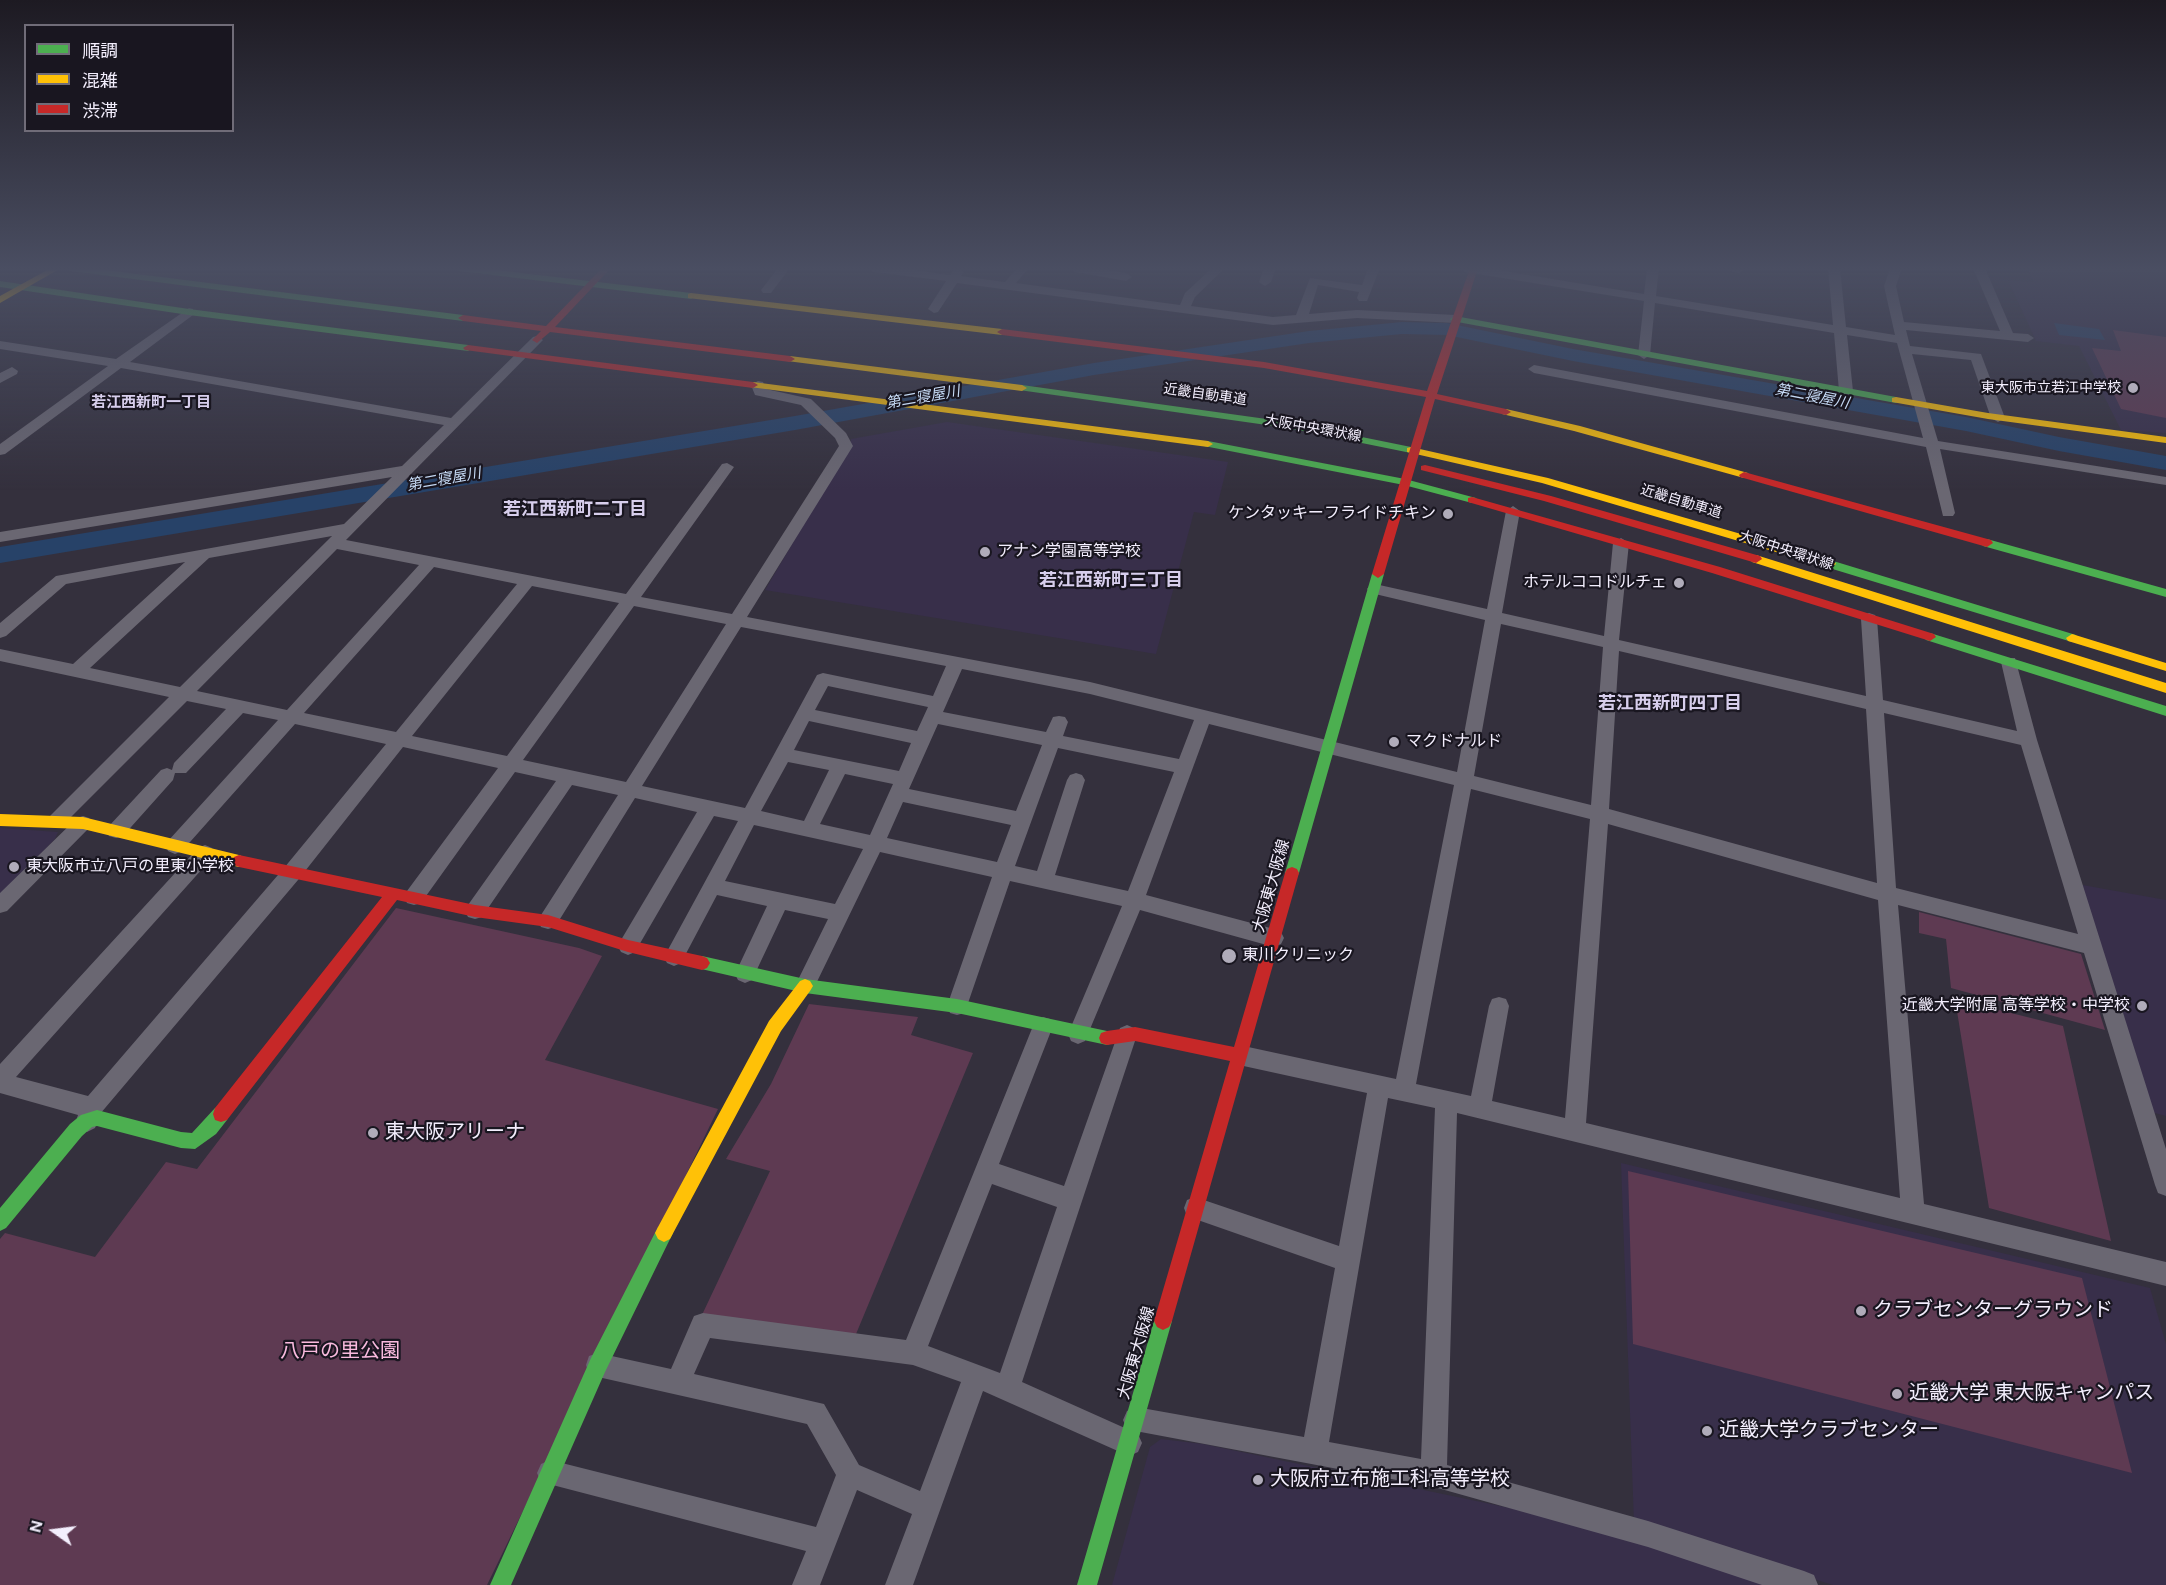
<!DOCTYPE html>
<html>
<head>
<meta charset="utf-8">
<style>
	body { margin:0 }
	#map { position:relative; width:2166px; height:1585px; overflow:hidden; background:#34303d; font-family:"DM Sans","Noto Sans JP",sans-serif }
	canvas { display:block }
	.legend { position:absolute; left:24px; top:24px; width:210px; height:108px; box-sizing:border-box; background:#191620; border:2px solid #706c78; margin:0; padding:8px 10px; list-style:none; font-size:18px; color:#f3eefd }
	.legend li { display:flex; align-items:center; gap:12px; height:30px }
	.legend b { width:30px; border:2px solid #706c78 }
	.north { position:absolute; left:24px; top:1501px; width:60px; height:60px; -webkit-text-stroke:4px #191620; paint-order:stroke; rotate:284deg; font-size:16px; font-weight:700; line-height:24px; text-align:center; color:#f3eefd }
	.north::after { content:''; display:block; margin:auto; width:21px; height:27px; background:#f3eefd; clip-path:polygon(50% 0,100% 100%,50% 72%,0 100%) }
</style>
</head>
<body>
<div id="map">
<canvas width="2166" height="1585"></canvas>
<ul class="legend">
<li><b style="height:8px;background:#4caf50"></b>順調</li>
<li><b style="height:8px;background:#ffc107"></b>混雑</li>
<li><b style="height:8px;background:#c62828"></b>渋滞</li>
</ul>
<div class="north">N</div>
</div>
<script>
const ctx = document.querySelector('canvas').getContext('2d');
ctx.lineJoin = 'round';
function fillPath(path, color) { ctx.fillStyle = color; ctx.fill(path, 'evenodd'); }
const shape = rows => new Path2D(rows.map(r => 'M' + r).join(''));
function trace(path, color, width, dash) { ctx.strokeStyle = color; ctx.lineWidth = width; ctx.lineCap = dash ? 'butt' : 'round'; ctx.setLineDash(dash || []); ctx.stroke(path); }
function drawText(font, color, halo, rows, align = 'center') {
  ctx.font = font + ' "DM Sans","Noto Sans JP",sans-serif'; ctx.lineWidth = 4.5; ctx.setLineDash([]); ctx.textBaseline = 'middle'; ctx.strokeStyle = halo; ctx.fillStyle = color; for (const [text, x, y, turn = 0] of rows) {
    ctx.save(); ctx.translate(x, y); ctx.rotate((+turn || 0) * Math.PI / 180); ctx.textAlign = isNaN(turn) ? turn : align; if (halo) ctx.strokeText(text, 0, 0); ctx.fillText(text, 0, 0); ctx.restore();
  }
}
fillPath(shape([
	[2028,268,2142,268,2166,270,2166,433,2121,430,2079,346,2036,341,2008,280,2033,282],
	[947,422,1228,462,1215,515,1194,512,1156,654,765,590,850,446,851,439],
	[0,828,58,832,55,839,0,895],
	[2077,884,2166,900,2166,1116,2151,1112],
	[1621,1163,2150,1288,2166,1344,2166,1585,1833,1585,1634,1523],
	[1161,1439,1203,1444,1529,1512,1686,1556,1765,1585,1112,1585,1150,1447]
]), '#382f4a');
fillPath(shape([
	[2113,330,2166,337,2166,418,2121,409,2092,348,2121,351],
	[396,908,579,948,602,956,545,1060,718,1109,487,1585,0,1585,0,1239,5,1233,95,1257,166,1162,197,1169],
	[1919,912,2081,954,2105,1030,1951,988,1946,939,1919,933],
	[1955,999,2063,1026,2111,1241,1989,1208],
	[809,1004,918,1017,911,1035,973,1053,856,1334,701,1317,770,1171,726,1159,771,1084],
	[1628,1171,2082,1278,2132,1473,1633,1344]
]), '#5e3a52');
fillPath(shape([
	[2054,323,2099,329,2105,340,2059,335]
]), '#274268');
fillPath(shape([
	[1402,322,1447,323,1573,349,1966,417,2059,437,2166,456,2166,470,2059,451,1966,431,1573,361,1447,335,1402,334,1309,343,1094,375,795,430,0,563,0,547,795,416,1094,363,1309,331,1402,322]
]), '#274268');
fillPath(shape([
	[778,268,790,268,771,293,763,293,761,290,778,268],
	[868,268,899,268,950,275,954,270,958,268,964,272,961,276,1005,282,1017,268,1029,268,1016,283,1180,305,1185,293,1212,268,1225,268,1195,297,1191,306,1273,317,1296,315,1310,278,1362,285,1368,268,1380,268,1367,301,1359,301,1357,298,1359,292,1318,285,1309,314,1357,310,1455,315,1461,319,1455,323,1357,318,1273,325,957,283,938,312,934,313,928,309,946,281,874,272,868,268],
	[1069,268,1094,268,1126,273,1132,277,1126,281,1075,272,1069,268],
	[1264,268,1276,268,1271,282,1265,286,1259,282,1264,268],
	[1459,268,1486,268,1644,294,1647,268,1659,268,1656,296,1833,325,1828,268,1840,268,1846,327,1895,335,1884,286,1890,268,1902,268,1896,286,1904,322,2000,331,1973,268,1985,268,2013,333,2028,334,2034,338,2028,342,1906,330,1910,346,1981,354,2005,418,1998,422,1991,418,1971,360,1912,354,1938,441,2166,477,2166,485,1940,449,1955,513,1953,516,1943,516,1926,447,1534,373,1528,369,1534,365,1923,438,1897,343,1847,335,1853,391,1846,395,1839,391,1834,333,1655,303,1650,355,1644,359,1638,355,1644,301,1465,272,1459,268],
	[1725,268,1744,268,1745,269,1739,273,1727,270,1725,268],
	[189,308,193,309,193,315,130,362,451,418,533,337,537,336,543,340,346,540,626,594,722,464,727,463,734,467,641,597,732,614,839,446,835,438,801,405,755,395,751,385,758,381,763,382,766,389,811,399,846,433,853,446,747,617,1090,682,1457,772,1485,620,1375,594,1370,593,1367,589,1370,585,1375,584,1487,609,1506,511,1513,506,1520,511,1502,613,1604,636,1613,543,1621,538,1629,543,1619,640,1866,696,1861,619,1863,615,1869,613,1875,615,1877,619,1883,700,2017,731,2001,662,2003,658,2015,658,2037,740,2166,1149,2166,1196,2158,1193,2155,1185,2084,953,1898,905,1924,1204,2166,1262,2166,1286,1457,1113,1447,1465,1648,1521,1804,1571,1814,1575,1818,1585,1762,1585,1648,1547,1434,1487,1130,1430,1138,1434,1142,1443,1138,1452,1129,1456,983,1391,913,1585,885,1585,912,1514,857,1490,820,1585,792,1585,806,1551,541,1482,537,1473,541,1464,550,1460,816,1527,836,1475,807,1424,598,1377,589,1374,586,1365,589,1356,598,1353,671,1369,694,1316,703,1313,906,1340,1033,1026,1036,1019,1043,1017,1050,1019,1053,1026,999,1164,1064,1186,1120,1028,1127,1025,1134,1028,1137,1035,1022,1382,1127,1429,1123,1420,1127,1411,1136,1407,1304,1437,1335,1268,1195,1219,1187,1216,1184,1208,1187,1200,1195,1197,1339,1246,1367,1093,1239,1065,1232,1062,1228,1055,1232,1048,1239,1045,1396,1079,1454,785,1209,724,1146,895,1274,929,1281,932,1284,938,1281,944,1274,947,1140,910,1085,1041,1078,1044,1071,1041,1068,1034,1122,906,1010,881,967,1006,964,1013,957,1015,950,1013,947,1006,992,877,880,852,812,992,805,995,798,992,795,986,828,919,785,910,752,980,745,983,738,980,735,974,767,906,717,895,681,963,674,966,667,963,664,957,738,821,714,816,635,952,628,955,621,952,618,946,621,940,697,812,635,798,555,927,548,929,541,927,538,921,541,915,618,795,572,785,482,917,475,919,468,917,465,911,468,905,556,781,515,772,421,903,414,905,407,903,404,897,407,891,498,768,403,747,298,880,100,1114,95,1128,87,1132,79,1128,76,1121,78,1115,0,1093,0,1064,198,848,205,845,212,848,214,853,212,858,16,1077,88,1096,284,868,386,744,295,724,182,851,175,854,168,851,166,846,168,841,278,720,243,713,186,773,175,773,173,780,123,836,116,838,109,836,107,831,109,826,161,770,167,768,172,770,174,763,226,709,187,701,62,826,56,828,50,826,47,821,50,816,169,697,0,661,0,649,73,664,185,562,66,584,6,636,0,638,0,623,56,576,344,524,392,477,0,542,0,532,402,466,444,425,121,368,5,454,0,455,0,444,108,366,0,349,0,341,116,359,189,308],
	[332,536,180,687,90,668,209,558,332,536],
	[337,549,419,565,287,710,197,691,337,549],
	[434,567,517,584,396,732,304,713,434,567],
	[532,586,619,603,507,756,412,736,532,586],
	[634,606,726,624,626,782,523,760,634,606],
	[1501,624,1603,647,1591,805,1474,776,1501,624],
	[741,627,946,666,933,696,823,673,817,675,745,808,642,786,741,627],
	[1619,651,1866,709,1877,883,1609,809,1619,651],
	[962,669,1090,694,1194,720,1179,759,1063,736,1068,722,1065,717,1059,716,1053,717,1046,732,943,712,962,669],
	[828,686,928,707,917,731,815,710,828,686],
	[1884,713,2021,745,2078,934,1896,888,1884,713],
	[809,721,911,743,899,771,794,750,809,721],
	[938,724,1042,745,1016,811,909,789,938,724],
	[1058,748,1174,772,1128,891,1055,875,1085,780,1082,775,1076,773,1070,775,1067,780,1037,871,1015,866,1058,748],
	[788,762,829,770,804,821,761,811,788,762],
	[845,774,893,784,870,835,820,824,845,774],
	[1471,789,1590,819,1565,1118,1492,1101,1509,1006,1506,999,1499,997,1492,999,1489,1006,1471,1096,1416,1084,1471,789],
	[903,802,1011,825,997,862,887,838,903,802],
	[1608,824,1878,900,1900,1198,1586,1123,1608,824],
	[754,825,863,849,835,904,725,881,754,825],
	[1388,1098,1435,1108,1421,1459,1329,1442,1388,1098],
	[992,1184,1057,1207,1000,1373,928,1346,992,1184],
	[710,1338,913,1365,961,1382,920,1491,859,1465,824,1404,694,1374,710,1338],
	[12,367,18,371,17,374,0,383,0,373,12,367],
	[83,816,89,818,92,823,89,828,7,911,0,913,0,893,77,818,83,816]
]), '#6a6772');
fillPath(shape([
	[66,268,90,268,463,315,468,318,463,321,70,271,66,268],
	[455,268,480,268,691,293,696,296,691,299,459,271,455,268],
	[0,281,189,309,468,345,473,348,468,351,189,315,0,287,0,281],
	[1455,316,1896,397,1901,400,1896,403,1452,321,1450,319,1455,316],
	[1022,385,1288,422,1411,447,1416,450,1411,453,1288,428,1019,390,1017,388,1022,385],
	[1208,441,1405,479,1476,498,1477,500,1472,503,1404,485,1204,446,1203,444,1208,441],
	[1987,539,2166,589,2166,597,1983,546,1981,543,1987,539],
	[1830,560,2076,635,2078,638,2072,642,1826,567,1826,561,1830,560],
	[1378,570,1384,574,1299,873,1297,877,1292,879,1287,877,1285,873,1372,574,1378,570],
	[1930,633,2166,706,2166,716,1926,640,1924,637,1926,634,1930,633],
	[702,956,805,979,957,999,1107,1031,1113,1033,1115,1038,1113,1043,1107,1045,957,1013,805,993,697,968,694,963,697,958,702,956],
	[221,1106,227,1108,229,1114,227,1120,216,1134,195,1149,181,1148,97,1126,92,1127,82,1136,6,1228,0,1231,0,1208,70,1124,81,1115,97,1110,181,1132,192,1133,215,1108,221,1106],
	[664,1224,670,1227,673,1233,670,1239,605,1372,511,1585,490,1585,591,1358,658,1227,664,1224],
	[1163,1312,1169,1315,1172,1321,1097,1585,1077,1585,1154,1321,1157,1315,1163,1312]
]), '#4caf50');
fillPath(shape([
	[51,268,61,268,0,303,0,296,51,268],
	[691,293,1002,329,1007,332,1002,335,688,298,688,294,691,293],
	[790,356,1022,385,1027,388,1022,391,787,361,787,357,790,356],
	[753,382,1208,441,1213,444,1208,447,750,387,750,383,753,382],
	[1896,397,1988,413,2166,437,2166,443,1988,419,1892,402,1892,398,1896,397],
	[1506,409,1580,426,1748,473,1749,475,1744,478,1574,431,1502,414,1502,410,1506,409],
	[1411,447,1548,478,1834,561,1836,564,1830,568,1542,483,1407,452,1407,448,1411,447],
	[1756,555,2166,683,2166,693,1752,562,1750,559,1756,555],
	[2072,634,2166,663,2166,671,2068,641,2066,638,2072,634],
	[0,814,83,817,239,855,244,857,246,861,244,865,239,867,83,829,0,826,0,814],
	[805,979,810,981,813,986,810,991,781,1031,670,1239,664,1242,658,1239,655,1233,658,1227,769,1021,800,981,805,979]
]), '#ffc107');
fillPath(shape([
	[602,268,609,270,555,327,790,356,795,359,790,362,550,332,537,343,532,340,541,331,463,321,458,318,463,315,546,326,602,268],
	[1470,268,1478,268,1437,394,1506,409,1511,412,1506,415,1435,399,1384,574,1378,578,1372,574,1426,397,1264,368,1002,335,997,332,1002,329,1264,362,1427,391,1470,268],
	[468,345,753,382,758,385,753,388,465,350,463,348,468,345],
	[1425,465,1551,496,1760,556,1762,559,1756,563,1544,501,1421,470,1421,466,1425,465],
	[1744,472,1991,540,1993,543,1987,547,1740,477,1739,475,1744,472],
	[1472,497,1720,567,1934,634,1936,637,1930,641,1712,573,1468,502,1468,498,1472,497],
	[239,855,475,905,548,915,628,940,702,956,707,958,710,963,707,968,702,970,628,952,548,927,475,917,397,900,227,1120,221,1122,215,1120,213,1114,215,1108,382,897,239,867,234,865,232,861,234,857,239,855],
	[1292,867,1297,869,1299,873,1172,1321,1169,1327,1163,1330,1157,1327,1154,1321,1230,1061,1135,1041,1107,1045,1101,1043,1099,1038,1101,1033,1107,1031,1135,1027,1234,1047,1285,873,1287,869,1292,867]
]), '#c62828');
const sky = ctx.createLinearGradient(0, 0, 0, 490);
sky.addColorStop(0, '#1d1a22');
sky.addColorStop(0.55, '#4a4e62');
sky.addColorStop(1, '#4a4e6200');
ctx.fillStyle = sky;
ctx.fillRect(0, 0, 2166, 490);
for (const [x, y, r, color] of [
	[2133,388,6,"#b0acba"],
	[1448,514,6,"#b0acba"],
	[985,552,6,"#b0acba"],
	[1679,583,6,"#b0acba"],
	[1394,742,6,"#b0acba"],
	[14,867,6,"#b0acba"],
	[1229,956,8,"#b0acba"],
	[2142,1006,6,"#b0acba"],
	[373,1133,6,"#b0acba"],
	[1861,1311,6,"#b0acba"],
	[1897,1394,6,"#b0acba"],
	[1707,1431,6,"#b0acba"],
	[1258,1480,6,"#b0acba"]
]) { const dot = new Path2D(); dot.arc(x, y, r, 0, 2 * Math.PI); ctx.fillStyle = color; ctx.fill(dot); trace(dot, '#191620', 2); }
drawText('14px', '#f3eefd', '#191620', [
	["東大阪市立若江中学校",2121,388]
], 'right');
drawText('14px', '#f3eefd', '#191620', [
	["近畿自動車道",1205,395,8],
	["大阪中央環状線",1313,429,10],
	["近畿自動車道",1681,502,17],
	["大阪中央環状線",1786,551,18]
]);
drawText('italic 15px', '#c5d9f4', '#191620', [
	["第二寝屋川",1812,397,11],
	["第二寝屋川",923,398,-10],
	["第二寝屋川",444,480,-10]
]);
drawText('bold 15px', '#d7ceec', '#191620', [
	["若江西新町一丁目",151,403]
]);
drawText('16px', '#f3eefd', '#191620', [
	["ケンタッキーフライドチキン",1436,514,"right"],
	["アナン学園高等学校",997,552],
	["ホテルココドルチェ",1667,583,"right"],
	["マクドナルド",1406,742],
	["東大阪市立八戸の里東小学校",26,867],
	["東川クリニック",1242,956],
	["近畿大学附属 高等学校・中学校",2130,1006,"right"]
], 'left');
drawText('16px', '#f3eefd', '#191620', [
	["大阪東大阪線",1272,886,-74],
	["大阪東大阪線",1137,1353,-74]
]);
drawText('bold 18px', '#d7ceec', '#191620', [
	["若江西新町二丁目",575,510],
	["若江西新町三丁目",1111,581],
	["若江西新町四丁目",1670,704]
]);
drawText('20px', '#f3eefd', '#191620', [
	["東大阪アリーナ",385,1133],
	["クラブセンターグラウンド",1873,1311],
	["近畿大学 東大阪キャンパス",1909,1394],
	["近畿大学クラブセンター",1719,1431],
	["大阪府立布施工科高等学校",1270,1480]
], 'left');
drawText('20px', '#f9bade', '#191620', [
	["八戸の里公園",340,1352]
]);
</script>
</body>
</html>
